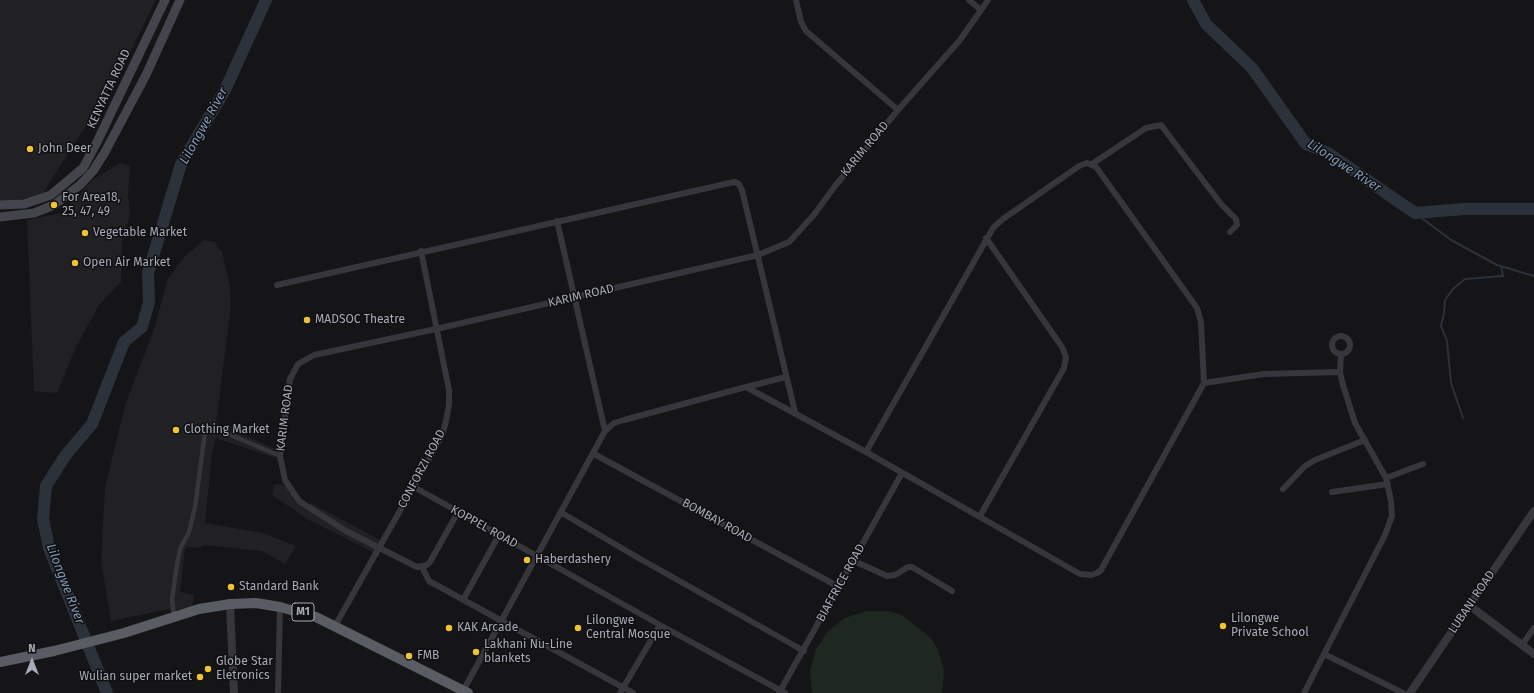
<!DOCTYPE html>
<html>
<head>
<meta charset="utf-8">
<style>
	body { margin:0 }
	#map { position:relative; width:1534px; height:693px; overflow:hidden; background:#151517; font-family:"Fira Sans",sans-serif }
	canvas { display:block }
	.north { position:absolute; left:12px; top:641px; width:40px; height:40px; -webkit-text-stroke:3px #101012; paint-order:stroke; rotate:0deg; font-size:11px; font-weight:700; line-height:16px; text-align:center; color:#a7aab7 }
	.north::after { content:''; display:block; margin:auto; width:14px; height:18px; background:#a7aab7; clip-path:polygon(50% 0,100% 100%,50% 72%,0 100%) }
</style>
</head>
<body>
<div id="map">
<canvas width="1534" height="693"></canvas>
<div class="north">N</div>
</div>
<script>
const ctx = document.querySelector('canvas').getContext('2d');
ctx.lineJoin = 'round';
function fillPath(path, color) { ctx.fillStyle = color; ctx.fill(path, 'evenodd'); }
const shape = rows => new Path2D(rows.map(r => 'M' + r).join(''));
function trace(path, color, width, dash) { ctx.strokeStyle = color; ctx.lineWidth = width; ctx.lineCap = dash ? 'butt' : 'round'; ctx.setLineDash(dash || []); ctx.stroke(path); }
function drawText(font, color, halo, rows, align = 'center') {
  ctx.font = font + ' "Fira Sans",sans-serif'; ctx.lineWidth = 3; ctx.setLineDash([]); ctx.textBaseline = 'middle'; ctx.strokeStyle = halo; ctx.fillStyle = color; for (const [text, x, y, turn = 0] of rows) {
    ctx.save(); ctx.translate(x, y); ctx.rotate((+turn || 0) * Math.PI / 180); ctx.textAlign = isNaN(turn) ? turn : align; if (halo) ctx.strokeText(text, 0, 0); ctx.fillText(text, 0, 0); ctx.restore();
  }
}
fillPath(shape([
	[0,0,156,0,120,73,41,196,0,203],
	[120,163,130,166,128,193,130,215,122,244,121,282,99,305,76,347,57,393,34,391,27,220,62,213,92,180],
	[204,240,216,242,217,247,222,251,230,287,231,305,216,423,278,450,275,458,216,438,212,454,205,523,263,533,296,546,285,564,262,551,204,545,199,548,189,547,185,549,180,592,194,595,192,607,173,611,169,609,111,621,101,561,105,488,125,405,153,332,168,279,184,257],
	[280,484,287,487,292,494,292,499,304,508,311,503,380,540,373,552,309,520,272,495,274,485]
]), '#212124');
fillPath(shape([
	[866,611,888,611,902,615,931,638,938,650,944,671,942,693,812,693,810,671,816,649,828,631,845,618]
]), '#1f2721');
trace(shape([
	[1415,213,1451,240,1497,265,1534,276],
	[1463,418,1451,383,1447,341,1441,326,1444,313,1445,300,1453,289,1465,279,1503,276,1501,266]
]), '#2b323b', 2);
trace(shape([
	[1193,0,1206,24,1252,68,1306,144,1328,153,1415,213,1464,209,1534,209],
	[107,693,49,548,43,519,46,486,65,456,92,424,124,342,142,327,149,302,148,273,181,164,225,90,266,0]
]), '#2b323b', 12);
trace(shape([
	[174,616,172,599,177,565,180,549,189,532,195,507,205,432,219,430,280,456]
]), '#36363c', 4.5);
trace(shape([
	[796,0,801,22,806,31,898,110],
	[969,0,981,10],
	[1092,164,1146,128,1161,125,1221,204,1236,219,1237,225,1230,232],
	[557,221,605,431],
	[277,285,734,182,738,183,742,190,795,412],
	'1332 345a9 9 0 1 1 18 0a9 9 0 1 1-18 0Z',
	[1204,383,1264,374,1340,372],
	[746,387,786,377],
	[594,454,839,587],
	[1386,478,1423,464],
	[414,487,660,625,785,693],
	[1283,489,1305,466,1315,460,1365,440],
	[1332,492,1388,484],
	[458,512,430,562,427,565,417,567,346,531,299,501,285,480,280,456,290,379,298,364,314,355,436,329,758,255,789,242,813,216,835,186,898,110,960,40,988,0],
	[562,513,635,556,804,651],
	[980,516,1064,368,1066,357,1062,347,986,238],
	[854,561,887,576,895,575,908,567,912,567,952,591],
	[422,567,429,581,633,693],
	[463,600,499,535],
	[335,626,442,436,446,421,449,405,449,390,421,251],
	[1522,645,1534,628],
	[1324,654,1403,693],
	[463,691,605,431,614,423,624,420,746,387,866,452,1080,574,1091,575,1097,573,1101,570,1204,383,1201,322,1197,308,1096,167,1087,163,1079,166,1003,219,993,228,866,452],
	[278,693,280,607],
	[620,693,660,625],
	[779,693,902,473],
	[1304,693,1385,535,1392,516,1391,501,1386,478,1355,423,1343,385,1340,372,1341,354]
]), '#36363c', 6);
trace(shape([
	[230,604,234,693],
	[1470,606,1534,654],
	[1410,693,1534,511]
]), '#36363c', 8);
trace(shape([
	[0,205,24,204,51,195,83,168,98,140,165,0],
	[0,217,34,213,54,205,80,185,93,171,105,152,146,75,180,0]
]), '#44454c', 9);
trace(shape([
	[0,662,54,651,124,633,199,609,230,604,256,603,280,607,316,617,468,693]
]), '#5a5c64', 10);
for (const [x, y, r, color] of [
	[30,149,4,"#f0c334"],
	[54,205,4,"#f0c334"],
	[85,233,4,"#f0c334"],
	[75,263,4,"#f0c334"],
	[307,320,4,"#f0c334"],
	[176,430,4,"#f0c334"],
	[527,560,4,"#f0c334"],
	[231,587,4,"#f0c334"],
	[1223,626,4,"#f0c334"],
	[449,628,4,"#f0c334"],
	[578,628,4,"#f0c334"],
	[476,652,4,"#f0c334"],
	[409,656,4,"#f0c334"],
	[208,669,4,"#f0c334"],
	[200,677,4,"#f0c334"]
]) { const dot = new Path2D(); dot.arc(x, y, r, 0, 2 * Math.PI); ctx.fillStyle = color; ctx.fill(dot); trace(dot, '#101012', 1.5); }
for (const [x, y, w] of [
	[303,612,22]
]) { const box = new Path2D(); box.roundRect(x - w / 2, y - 9, w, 18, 3); ctx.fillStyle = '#101012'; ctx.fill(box); trace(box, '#a7aab7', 1); }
drawText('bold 11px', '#a7aab7', null, [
	["M1",303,612]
]);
drawText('12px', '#a7aab7', '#101012', [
	["KENYATTA ROAD",109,89,-65],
	["KARIM ROAD",865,149,-50],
	["KARIM ROAD",581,296,-13],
	["KARIM ROAD",285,418,-83],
	["CONFORZI ROAD",422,469,-62],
	["BOMBAY ROAD",717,521,29],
	["KOPPEL ROAD",484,527,29],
	["BIAFFRICE ROAD",841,583,-61],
	["LUBANI ROAD",1472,602,-56]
]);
drawText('12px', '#a7aab7', '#101012', [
	["John Deer",38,149],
	["For Area18,",62,198],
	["25, 47, 49",62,212],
	["Vegetable Market",93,233],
	["Open Air Market",83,263],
	["MADSOC Theatre",315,320],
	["Clothing Market",184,430],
	["Haberdashery",535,560],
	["Standard Bank",239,587],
	["Lilongwe",1231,619],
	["Private School",1231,633],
	["Lilongwe",586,621],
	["Central Mosque",586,635],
	["KAK Arcade",457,628],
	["Lakhani Nu-Line",484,645],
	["blankets",484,659],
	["FMB",417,656],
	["Globe Star",216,662],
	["Eletronics",216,676],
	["Wulian super market",192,677,"right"]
], 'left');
drawText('italic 13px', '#7e95b2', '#101012', [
	["Lilongwe River",204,126,-61],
	["Lilongwe River",1344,166,33],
	["Lilongwe River",65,584,69]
]);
</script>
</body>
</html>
